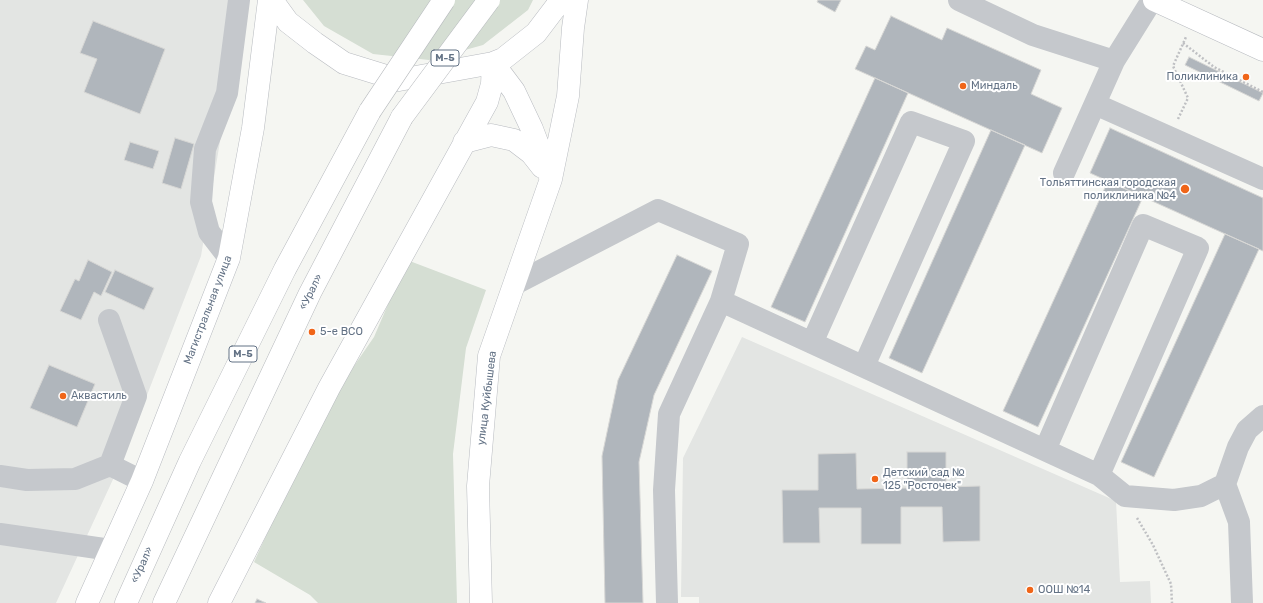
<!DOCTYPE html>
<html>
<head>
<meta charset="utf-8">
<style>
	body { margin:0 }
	canvas { display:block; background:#f5f6f2 }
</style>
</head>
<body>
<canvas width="1263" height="603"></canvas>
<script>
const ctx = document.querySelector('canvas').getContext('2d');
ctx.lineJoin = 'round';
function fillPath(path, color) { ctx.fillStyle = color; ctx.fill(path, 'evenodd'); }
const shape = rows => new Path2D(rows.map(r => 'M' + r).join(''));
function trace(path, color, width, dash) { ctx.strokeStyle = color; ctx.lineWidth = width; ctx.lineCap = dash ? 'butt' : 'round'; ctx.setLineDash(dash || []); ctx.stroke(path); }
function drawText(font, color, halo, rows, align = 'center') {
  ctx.font = font + ' Rubik,sans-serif'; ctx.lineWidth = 4; ctx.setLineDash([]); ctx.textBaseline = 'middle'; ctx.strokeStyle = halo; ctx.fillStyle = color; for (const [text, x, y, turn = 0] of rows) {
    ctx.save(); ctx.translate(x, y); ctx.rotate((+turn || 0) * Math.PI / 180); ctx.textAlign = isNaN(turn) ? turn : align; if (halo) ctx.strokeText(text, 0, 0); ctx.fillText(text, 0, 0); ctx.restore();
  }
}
fillPath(shape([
	[0,0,236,0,240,21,201,256,121,462,56,603,0,603],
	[742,337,1116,501,1120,582,1150,581,1151,603,699,603,699,597,681,597,683,458]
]), '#e3e5e3');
fillPath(shape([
	[303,0,533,0,528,10,483,45,429,60,373,54,324,26],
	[407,260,486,290,466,348,453,454,457,603,318,603,310,595,254,562,312,436,336,392,374,337]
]), '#d5ded3');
const building = shape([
	[818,0,841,0,835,12,817,2,818,0],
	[891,16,942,40,947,28,1041,70,1031,94,1062,108,1042,153,855,69,866,46,875,50,891,16],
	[93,21,165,49,140,114,84,92,97,59,80,53,93,21],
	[1189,57,1263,93,1259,101,1185,65,1189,57],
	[875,78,908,93,805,322,771,307,875,78],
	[1110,128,1263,198,1263,251,1090,173,1110,128],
	[991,130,1025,145,922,373,889,358,991,130],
	[175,138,194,144,181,189,162,183,175,138],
	[130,142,159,151,153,169,124,160,130,142],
	[1108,181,1143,197,1038,427,1003,411,1108,181],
	[1225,234,1259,249,1154,477,1121,462,1225,234],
	[677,255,712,271,654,395,639,462,643,603,605,603,602,456,618,380,677,255],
	[88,260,112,272,101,296,94,292,81,320,60,311,75,279,79,281,88,260],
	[115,270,154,288,144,310,105,292,115,270],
	[49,365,95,384,77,427,30,408,49,365],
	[907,452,946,452,946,487,980,486,980,541,943,542,942,507,901,507,901,544,861,544,861,508,819,508,820,543,783,543,782,490,818,490,818,454,856,453,857,489,907,488,907,452],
	[257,599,266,603,255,603,257,599]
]);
fillPath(building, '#b0b6bc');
trace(building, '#d7d7d5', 1);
const major = shape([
	[272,0,288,22,315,43,344,63,399,80,493,63,503,59,536,33,561,0],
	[1154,0,1263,50],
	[493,63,514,91,532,129,551,179],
	[464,142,491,135,514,140,531,153,542,167],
	[87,603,142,481,229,258,253,128,269,0],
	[219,603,329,388,487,102,492,84,493,63],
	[481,603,478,486,489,356,551,179,568,96,573,28,577,0]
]);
const highway = shape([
	[126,603,190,461,285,269,370,111],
	[164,603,310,293,402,117]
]);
trace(major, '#b8bbc0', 23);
trace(highway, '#b7babe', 23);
trace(shape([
	[1183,43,1214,67,1263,92],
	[1178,119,1188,98,1173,66,1186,37],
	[1137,518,1153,545,1171,584,1172,603]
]), '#bfc0c3', 2.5, [2, 2]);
trace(shape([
	[959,0,1033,35,1114,61,1152,0],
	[1095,104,1263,179],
	[1064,173,1114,61],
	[229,258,209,232,201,202,205,149,227,93,239,0],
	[515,284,658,210,738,244,721,301],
	[109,320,136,396,110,465],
	[812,343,911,122,964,141,864,366],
	[1099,475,1125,496,1174,500,1201,496,1225,484,1238,447,1247,430,1263,416],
	[0,476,27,480,75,479,110,465,142,481],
	[1225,484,1239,522,1242,603],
	[0,534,111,550],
	[667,603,664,490,669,414,721,301,1099,475,1198,248,1143,225,1045,450]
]), '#c5c8cc', 22);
trace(major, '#fff', 22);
trace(highway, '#fff', 22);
const highwayBridge = shape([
	[370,111,444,0],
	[402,117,489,0]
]);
trace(highwayBridge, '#b7babe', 23, []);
trace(highwayBridge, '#fff', 22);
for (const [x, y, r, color] of [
	[1246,77,4,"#f06518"],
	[963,86,4,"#f06518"],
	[1185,189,5,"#f06518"],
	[312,332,4,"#f06518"],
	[63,396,4,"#f06518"],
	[875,479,4,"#f06518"],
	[1030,590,4,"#f06518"]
]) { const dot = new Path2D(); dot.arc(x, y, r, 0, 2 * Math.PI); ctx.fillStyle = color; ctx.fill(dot); trace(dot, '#fff', 1.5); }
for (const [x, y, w] of [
	[445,58,28],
	[243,354,28]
]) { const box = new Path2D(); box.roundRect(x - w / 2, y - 8, w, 16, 3); ctx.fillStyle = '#fff'; ctx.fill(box); trace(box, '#637285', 1); }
drawText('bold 10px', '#637285', null, [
	["М-5",445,58],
	["М-5",243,354]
]);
drawText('11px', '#637285', '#fff', [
	["Поликлиника",1238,77,"right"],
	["Миндаль",971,86],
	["Тольяттинская городская",1176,183,"right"],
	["поликлиника №4",1176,196,"right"],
	["5-е ВСО",320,332],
	["Аквастиль",71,396],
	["Детский сад №",883,473],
	["125 \"Росточек\"",883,486],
	["ООШ №14",1038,590]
], 'left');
drawText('11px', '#637285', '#fff', [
	["«Урал»",311,292,-63],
	["Магистральная улица",208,310,-69],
	["улица Куйбышева",487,398,-83],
	["«Урал»",142,565,-66]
]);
</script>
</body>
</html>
